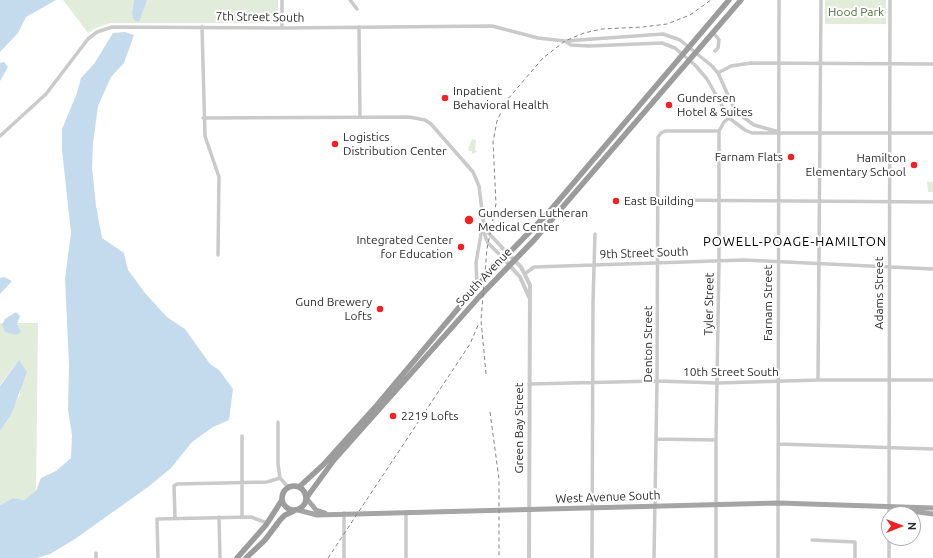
<!DOCTYPE html>
<html>
<head>
<meta charset="utf-8">
<style>
	body { margin:0 }
	#map { position:relative; width:933px; height:558px; overflow:hidden; background:#fff; font-family:Ubuntu,sans-serif }
	canvas { display:block }
	.north { position:absolute; left:881px; top:506px; width:40px; height:40px; box-sizing:border-box; background:#fff; border:1px solid #ababab; border-radius:50%; rotate:90deg; font-size:11px; font-weight:700; line-height:16px; text-align:center; color:#2d2d2d }
	.north::after { content:''; display:block; margin:auto; width:14px; height:18px; background:#f32123; clip-path:polygon(50% 0,100% 100%,50% 72%,0 100%) }
</style>
</head>
<body>
<div id="map">
<canvas width="933" height="558"></canvas>
<div class="north">N</div>
</div>
<script>
const ctx = document.querySelector('canvas').getContext('2d');
ctx.lineJoin = 'round';
function fillPath(path, color) { ctx.fillStyle = color; ctx.fill(path, 'evenodd'); }
const shape = rows => new Path2D(rows.map(r => 'M' + r).join(''));
function trace(path, color, width, dash) { ctx.strokeStyle = color; ctx.lineWidth = width; ctx.lineCap = dash ? 'butt' : 'round'; ctx.setLineDash(dash || []); ctx.stroke(path); }
function drawText(font, color, halo, rows, align = 'center') {
  ctx.font = font + ' Ubuntu,sans-serif'; ctx.lineWidth = 4; ctx.setLineDash([]); ctx.textBaseline = 'middle'; ctx.strokeStyle = halo; ctx.fillStyle = color; for (const [text, x, y, turn = 0] of rows) {
    ctx.save(); ctx.translate(x, y); ctx.rotate((+turn || 0) * Math.PI / 180); ctx.textAlign = isNaN(turn) ? turn : align; if (halo) ctx.strokeText(text, 0, 0); ctx.fillText(text, 0, 0); ctx.restore();
  }
}
fillPath(shape([
	[63,0,134,0,132,13,138,22,147,0,278,0,278,23,110,23,96,28,88,33],
	[825,0,886,0,886,24,825,24],
	[472,139,476,140,475,150,477,152,472,154,472,151,469,151,468,149],
	[927,181,933,182,933,192,928,192],
	[0,323,38,323,36,492,24,500,13,498,0,505,0,431,11,415,15,402,20,395,19,360,0,385]
]), '#e2ecda');
fillPath(shape([
	[0,0,56,0,26,17,18,33,0,52],
	[134,0,147,0,139,22,134,20,132,13],
	[125,32,134,35,124,63,111,77,98,106,93,143,92,167,96,206,102,238,124,253,128,270,145,293,167,317,185,329,210,364,219,370,233,389,229,420,213,427,192,442,171,468,148,487,75,539,50,554,37,558,0,558,0,505,13,498,24,500,36,491,41,478,56,471,71,458,72,435,68,410,69,365,65,278,71,233,62,150,62,129,77,93,81,78,94,64,113,33],
	[4,62,8,67,0,81,0,63],
	[4,277,12,281,0,294,0,278],
	[16,312,20,316,17,324,21,332,16,335,5,332,2,325,5,319],
	[19,360,27,372,11,415,0,431,0,386]
]), '#c4dbee');
trace(shape([
	[282,0,282,28],
	[350,0,357,9],
	[202,27,205,136,219,177,218,255],
	[359,27,360,117],
	[713,32,719,40,718,48,715,51],
	[565,41,571,45,589,46,662,43,675,48,695,65,707,79,729,118,745,130,752,133,933,133],
	[718,73,731,66,751,63,933,64],
	[203,118,409,117,425,120,431,124,473,172,479,186,485,236,488,243,504,259],
	[0,136,46,94,88,39,97,32,112,27,282,28,492,26,538,38,565,41,663,34,680,40,712,66,718,73,733,106,743,117,754,125,779,132],
	[658,200,933,202],
	[484,228,509,255],
	[526,273,534,267,744,260,933,269],
	[477,286,476,263,482,228],
	[818,380,821,0],
	[529,384,657,381,718,383,818,380,933,380],
	[278,422,278,464,280,478,288,487],
	[656,439,716,440],
	[779,444,933,449],
	[344,513,344,558],
	[889,514,890,0],
	[219,517,220,558],
	[242,517,242,436],
	[175,518,174,486,177,484,267,482,280,478],
	[889,538,889,558],
	[812,540,855,542,855,558],
	[96,558,96,553],
	[158,558,157,519,251,517,267,523],
	[406,558,406,512],
	[592,558,593,302,595,234],
	[654,558,657,381,658,137,661,133,665,131,719,131],
	[716,558,716,440,719,261,719,131,724,122,737,111],
	[778,558,779,0]
]), '#cacaca', 3.5);
trace(shape([
	[509,255,521,267,530,285,529,558],
	[504,259,520,277,529,297]
]), '#cacaca', 4);
trace(shape([
	[307,499,316,510,325,513],
	[298,510,317,515,778,503,933,508],
	[904,510,933,514]
]), '#a5a5a5', 5);
trace(shape([
	'282 498a12 12 0 1 1 24 0a12 12 0 1 1-24 0Z',
	[299,487,323,465,377,405,477,286,548,213,729,0],
	[307,497,334,460,479,297,535,239,741,0],
	[237,558,266,525,282,500],
	[246,558,265,540,280,520,285,515,294,511]
]), '#9c9c9c', 5.5);
trace(shape([
	[486,374,481,320,487,249,496,204,493,142,497,121,507,100,543,58,565,41,584,33,602,29,643,27,667,24,690,15,711,0],
	[490,412,499,479,499,558],
	[328,558,470,344,479,323]
]), '#828282', 1, [4, 3]);
for (const [x, y, r, color] of [
	[445,98,4,"#f32123"],
	[669,105,4,"#f32123"],
	[335,144,4,"#f32123"],
	[791,157,4,"#f32123"],
	[914,165,4,"#f32123"],
	[616,201,4,"#f32123"],
	[469,220,5,"#f32123"],
	[461,247,4,"#f32123"],
	[380,309,4,"#f32123"],
	[393,416,4,"#f32123"]
]) { const dot = new Path2D(); dot.arc(x, y, r, 0, 2 * Math.PI); ctx.fillStyle = color; ctx.fill(dot); trace(dot, '#fff', 1.5); }
drawText('12px', '#4d6c37', '#fff', [
	["Hood Park",856,12]
]);
drawText('12px', '#2d2d2d', '#fff', [
	["7th Street South",260,17,1],
	["9th Street South",644,253,-2],
	["South Avenue",484,277,-47],
	["Adams Street",879,293,-90],
	["Farnam Street",768,303,-90],
	["Tyler Street",709,304,-89],
	["Denton Street",648,344,-90],
	["10th Street South",731,372],
	["Green Bay Street",519,428,-90],
	["West Avenue South",608,497,-2]
]);
drawText('12px', '#2d2d2d', '#fff', [
	["Inpatient",453,91],
	["Behavioral Health",453,105],
	["Gundersen",677,98],
	["Hotel & Suites",677,112],
	["Logistics",343,137],
	["Distribution Center",343,151],
	["Farnam Flats",783,157,"right"],
	["Hamilton",906,158,"right"],
	["Elementary School",906,172,"right"],
	["East Building",624,201],
	["Gundersen Lutheran",478,213],
	["Medical Center",478,227],
	["Integrated Center",453,240,"right"],
	["for Education",453,254,"right"],
	["Gund Brewery",372,302,"right"],
	["Lofts",372,316,"right"],
	["2219 Lofts",401,416]
], 'left');
ctx.letterSpacing = '1px';
drawText('13px', '#000', '#fff', [
	["POWELL-POAGE-HAMILTON",795,242]
]);
ctx.letterSpacing = '0px';
</script>
</body>
</html>
